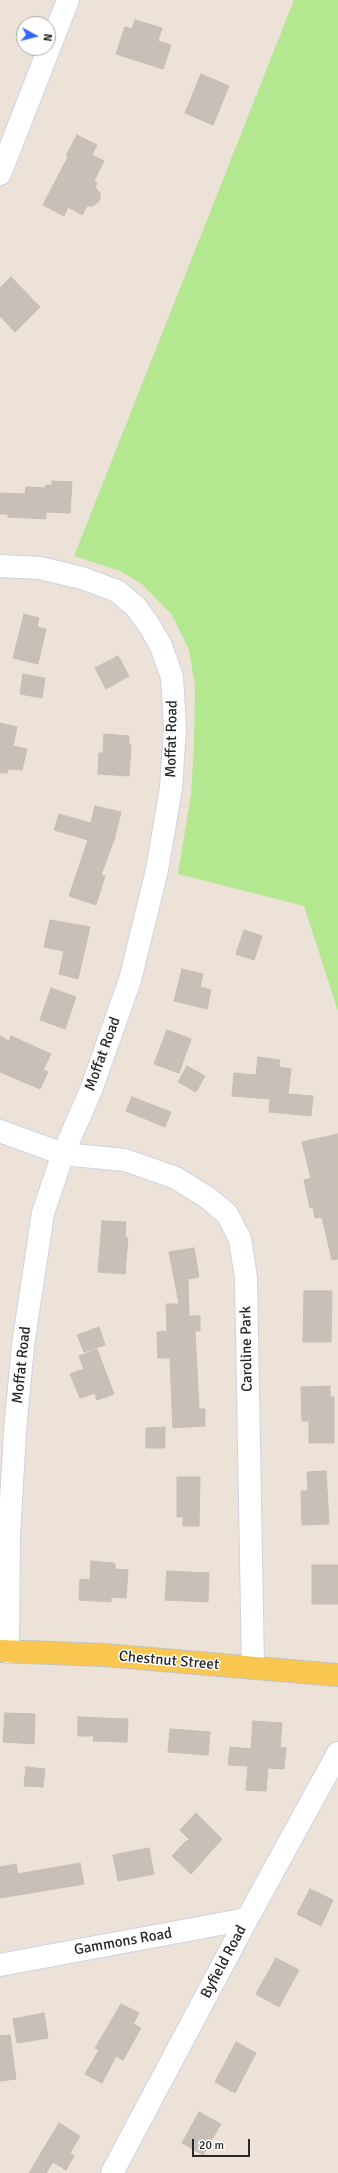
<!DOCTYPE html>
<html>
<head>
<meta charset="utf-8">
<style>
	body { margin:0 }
	#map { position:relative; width:338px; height:2173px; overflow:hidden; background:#ece2d8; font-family:Signika,sans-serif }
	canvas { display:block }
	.north { position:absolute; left:16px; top:16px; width:40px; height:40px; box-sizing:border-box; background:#fff; border:1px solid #a9a9a9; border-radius:50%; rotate:97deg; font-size:11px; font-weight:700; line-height:16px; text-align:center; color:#282828 }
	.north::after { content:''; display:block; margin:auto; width:14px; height:18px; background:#3166ff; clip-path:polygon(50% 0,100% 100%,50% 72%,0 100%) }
	.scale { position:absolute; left:192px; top:2139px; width:58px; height:18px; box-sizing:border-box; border:2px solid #282828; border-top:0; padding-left:5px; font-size:12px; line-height:14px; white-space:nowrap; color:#282828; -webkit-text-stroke:3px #fff; paint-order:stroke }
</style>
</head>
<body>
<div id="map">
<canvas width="338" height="2173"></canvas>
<div class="north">N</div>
<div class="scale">20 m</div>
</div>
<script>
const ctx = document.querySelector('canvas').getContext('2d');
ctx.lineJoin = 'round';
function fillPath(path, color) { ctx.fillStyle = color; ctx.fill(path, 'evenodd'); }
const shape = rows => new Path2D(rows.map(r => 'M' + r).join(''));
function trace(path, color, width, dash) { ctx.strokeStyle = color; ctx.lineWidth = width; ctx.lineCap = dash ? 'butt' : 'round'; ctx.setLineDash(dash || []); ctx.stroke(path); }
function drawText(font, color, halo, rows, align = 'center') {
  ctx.font = font + ' Signika,sans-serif'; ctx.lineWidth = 3; ctx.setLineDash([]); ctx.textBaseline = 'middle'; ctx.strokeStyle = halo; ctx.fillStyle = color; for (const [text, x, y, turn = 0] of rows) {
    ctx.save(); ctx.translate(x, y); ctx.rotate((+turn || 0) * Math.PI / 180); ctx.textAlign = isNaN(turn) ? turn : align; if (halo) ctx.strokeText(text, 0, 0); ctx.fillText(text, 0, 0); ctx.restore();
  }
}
fillPath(shape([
	[294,0,338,0,338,1011,304,906,178,874,191,794,194,746,195,686,189,650,172,615,143,585,120,571,74,556]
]), '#b3e790');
const building = shape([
	[135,20,162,28,158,41,171,45,163,69,116,54,125,27,132,29,135,20],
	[201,74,229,86,213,125,185,113,201,74],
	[77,135,97,145,92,155,104,161,94,181,97,183,95,187,100,193,100,200,93,206,87,206,82,215,68,207,64,216,43,205,68,157,66,156,77,135],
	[11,277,40,307,15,332,0,316,0,288,11,277],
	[52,481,72,482,70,513,46,512,46,519,8,517,8,514,0,514,0,493,25,494,26,487,45,488,46,485,52,485,52,481],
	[24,614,39,618,37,627,46,629,38,664,13,658,24,614],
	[118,656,129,676,106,689,95,668,118,656],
	[23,674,45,678,42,698,20,694,23,674],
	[0,723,17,727,13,746,27,749,22,770,8,769,7,773,0,773,0,723],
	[104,734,129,736,129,745,131,745,129,776,98,774,99,753,103,753,104,734],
	[95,806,121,812,114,840,101,875,105,876,96,905,69,896,88,840,54,830,59,814,91,823,95,806],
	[50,920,90,927,78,979,59,974,64,951,44,947,50,920],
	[244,930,262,936,254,960,236,954,244,930],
	[182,969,203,974,200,987,211,990,207,1009,174,1001,182,969],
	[51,988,76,997,65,1029,40,1020,51,988],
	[167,1030,191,1039,179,1073,154,1064,167,1030],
	[0,1036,9,1041,11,1036,51,1054,43,1070,48,1072,40,1089,0,1072,0,1036],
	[258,1057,280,1060,279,1067,291,1069,288,1094,313,1096,311,1116,269,1112,270,1099,232,1096,234,1073,256,1075,258,1057],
	[187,1066,205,1076,196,1092,178,1082,187,1066],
	[132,1097,171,1112,165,1127,126,1111,132,1097],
	[338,1134,338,1259,332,1260,322,1217,315,1218,313,1207,310,1208,304,1180,311,1178,302,1142,338,1134],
	[102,1221,126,1222,125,1237,128,1238,125,1274,98,1272,102,1221],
	[194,1248,199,1277,188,1279,189,1316,200,1316,200,1331,195,1331,199,1409,205,1409,205,1426,173,1428,170,1358,158,1358,157,1332,167,1331,166,1304,179,1304,169,1252,194,1248],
	[304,1291,332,1291,331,1342,303,1342,304,1291],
	[99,1327,105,1345,84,1352,77,1335,99,1327],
	[97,1349,114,1394,97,1400,95,1393,80,1398,70,1374,84,1369,79,1356,97,1349],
	[330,1386,330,1397,334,1397,334,1443,309,1443,309,1421,302,1421,301,1387,330,1386],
	[165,1427,165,1448,146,1448,146,1428,165,1427],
	[326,1471,329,1524,302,1525,301,1491,308,1491,307,1472,326,1471],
	[177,1477,200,1477,199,1526,183,1526,183,1517,177,1517,177,1477],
	[91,1561,112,1563,115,1564,115,1569,128,1570,126,1598,111,1597,111,1602,79,1600,80,1579,90,1580,91,1561],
	[312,1565,338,1565,338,1604,312,1604,312,1565],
	[167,1571,209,1573,208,1602,165,1600,167,1571],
	[5,1713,35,1714,34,1744,3,1742,5,1713],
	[78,1717,128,1719,127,1742,93,1741,94,1736,78,1736,78,1717],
	[253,1721,282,1723,280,1747,286,1748,284,1769,268,1768,266,1791,246,1790,248,1766,228,1765,230,1747,251,1749,253,1721],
	[170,1729,210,1732,208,1755,168,1752,170,1729],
	[26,1767,45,1769,43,1787,24,1786,26,1767],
	[196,1813,222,1839,191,1874,172,1856,186,1841,190,1840,180,1830,196,1813],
	[149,1848,154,1874,118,1881,113,1855,149,1848],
	[80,1863,84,1884,0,1898,0,1867,16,1864,18,1874,80,1863],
	[310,1889,333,1900,321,1926,297,1914,310,1889],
	[276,1958,299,1970,279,2007,256,1994,276,1958],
	[121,2004,139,2013,133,2024,141,2028,123,2060,116,2056,102,2083,85,2074,99,2050,95,2048,121,2004],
	[44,2013,48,2038,17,2043,13,2019,44,2013],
	[10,2035,16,2079,0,2081,0,2036,10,2035],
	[236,2042,256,2053,235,2093,215,2082,236,2042],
	[199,2112,221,2124,203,2155,182,2143,199,2112],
	[59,2123,80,2136,70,2153,74,2156,66,2170,53,2162,46,2173,29,2173,59,2123]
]);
fillPath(building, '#c7bfb8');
trace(building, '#c7beb2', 1);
const minor = shape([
	[0,174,68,0],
	[0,566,40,568,82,578,117,591,136,607,149,625,161,646,172,677,175,728,171,788,157,870,130,980,91,1090,63,1154,43,1213,23,1345,15,1432,9,1534,8,1652],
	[0,1131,63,1154,125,1160,176,1178,208,1198,227,1214,240,1239,246,1278,253,1668],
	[0,1965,247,1919],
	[112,2173,247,1919,338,1753]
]);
const major = shape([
	[0,1651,104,1655,338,1675]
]);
trace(minor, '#cdd3e2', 24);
trace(major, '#c3c3c3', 24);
trace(minor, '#fff', 22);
trace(major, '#f9c64f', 22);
drawText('15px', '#282828', '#fff', [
	["Moffat Road",172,739,-89],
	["Moffat Road",103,1054,-70],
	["Caroline Park",247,1349,-91],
	["Moffat Road",22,1365,-84],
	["Chestnut Street",169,1661,5],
	["Gammons Road",123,1942,-10],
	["Byfield Road",224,1962,-62]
]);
</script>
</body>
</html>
